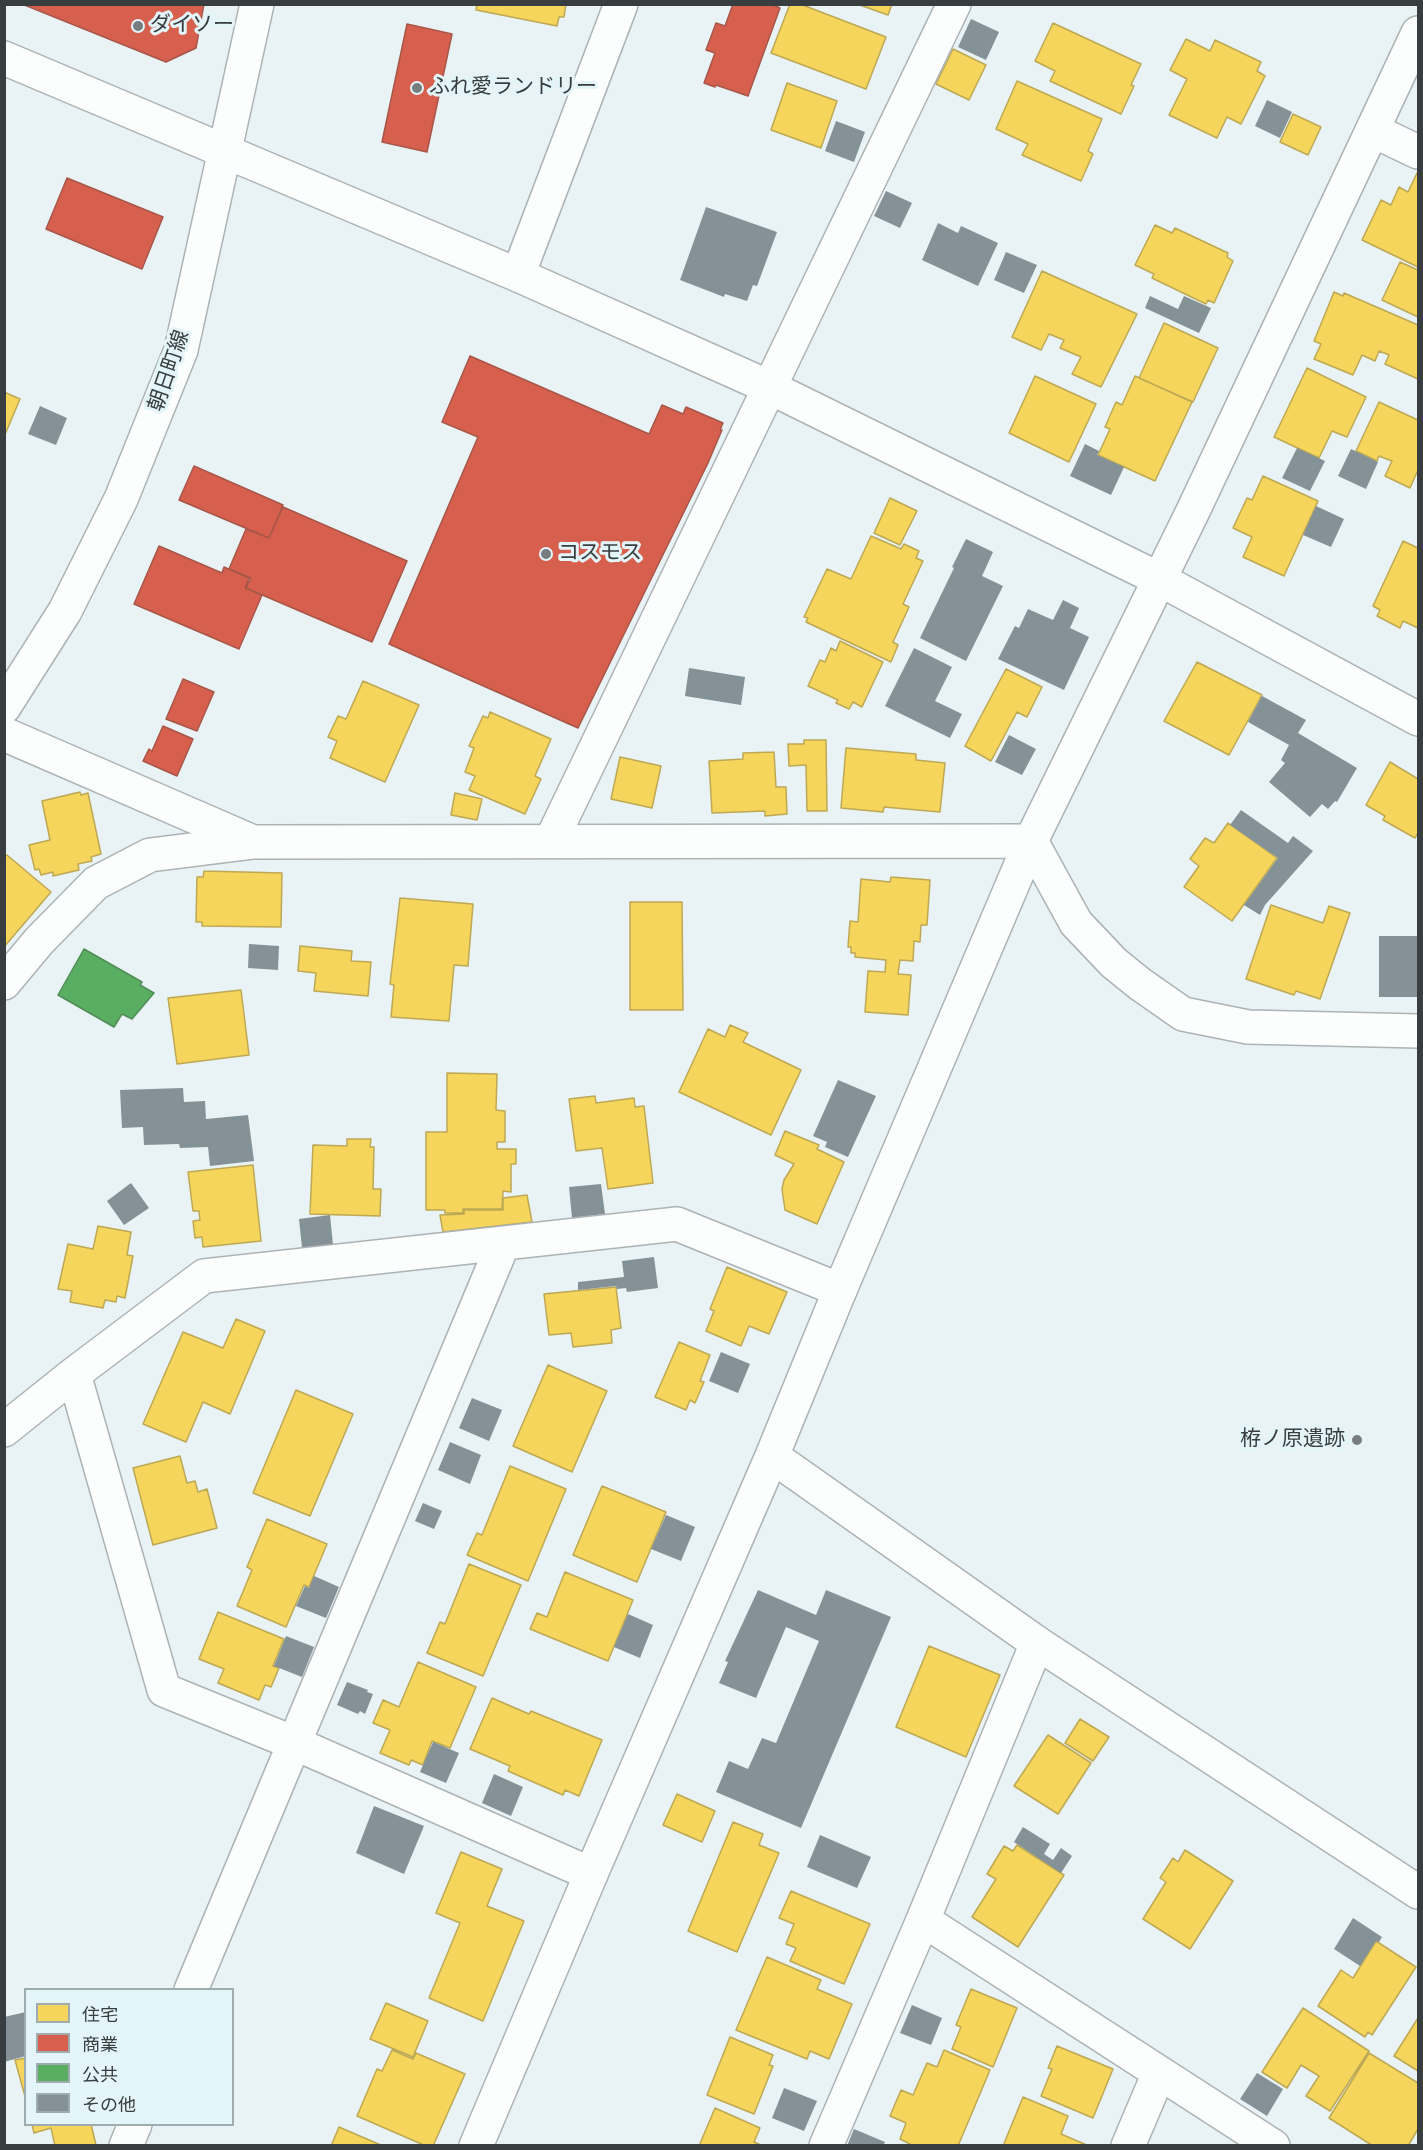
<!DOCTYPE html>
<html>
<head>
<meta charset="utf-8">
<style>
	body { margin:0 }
	#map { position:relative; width:1423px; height:2150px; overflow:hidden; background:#e9f2f4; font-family:Roboto,"Noto Sans JP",sans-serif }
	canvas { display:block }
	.frame { position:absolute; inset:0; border:6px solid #383e40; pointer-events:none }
	.legend { position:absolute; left:24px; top:1988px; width:210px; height:138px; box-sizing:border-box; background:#e4f5f9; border:2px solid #9facaf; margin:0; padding:8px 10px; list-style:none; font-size:18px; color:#383e40 }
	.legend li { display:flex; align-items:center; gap:12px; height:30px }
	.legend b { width:30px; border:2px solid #9facaf }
</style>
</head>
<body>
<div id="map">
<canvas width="1423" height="2150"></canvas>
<div class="frame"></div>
<ul class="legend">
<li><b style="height:16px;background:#f6d55c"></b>住宅</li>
<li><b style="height:16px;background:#d6604d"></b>商業</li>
<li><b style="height:16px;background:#5aae61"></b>公共</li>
<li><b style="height:16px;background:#849298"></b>その他</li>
</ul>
</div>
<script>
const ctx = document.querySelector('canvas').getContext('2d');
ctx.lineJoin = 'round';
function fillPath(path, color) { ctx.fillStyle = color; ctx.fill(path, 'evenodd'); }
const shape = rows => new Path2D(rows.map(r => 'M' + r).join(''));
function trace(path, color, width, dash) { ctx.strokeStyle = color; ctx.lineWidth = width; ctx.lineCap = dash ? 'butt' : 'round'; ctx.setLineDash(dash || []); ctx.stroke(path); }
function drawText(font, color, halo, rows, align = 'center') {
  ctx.font = font + ' Roboto,"Noto Sans JP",sans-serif'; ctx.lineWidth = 6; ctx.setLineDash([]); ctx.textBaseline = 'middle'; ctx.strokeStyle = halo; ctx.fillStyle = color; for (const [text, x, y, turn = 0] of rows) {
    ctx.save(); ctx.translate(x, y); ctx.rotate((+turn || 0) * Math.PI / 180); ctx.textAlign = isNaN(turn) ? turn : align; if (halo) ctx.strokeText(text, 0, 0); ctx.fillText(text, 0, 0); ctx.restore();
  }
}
const homes = shape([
	[477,4,566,4,564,17,559,17,557,26,476,10,477,4],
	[790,4,800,4,886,37,866,89,771,53,790,4],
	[857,4,892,4,888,15,857,4],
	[1053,23,1141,64,1131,85,1134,86,1121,114,1050,81,1055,71,1035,61,1053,23],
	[1186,39,1210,51,1215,40,1261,62,1257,71,1265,76,1241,124,1227,117,1217,138,1169,115,1187,79,1170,70,1186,39],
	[953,49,986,65,969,100,936,84,953,49],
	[1017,81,1102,119,1088,151,1093,154,1081,181,1022,155,1028,144,996,129,1017,81],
	[787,83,837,101,821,148,771,130,787,83],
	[1293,114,1321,127,1308,155,1280,142,1293,114],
	[1417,173,1418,174,1418,267,1362,240,1381,200,1391,205,1399,187,1408,192,1417,173],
	[1155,225,1172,233,1175,228,1228,253,1227,257,1233,261,1214,303,1208,300,1206,304,1152,278,1154,274,1135,265,1155,225],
	[1400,262,1418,270,1418,317,1382,300,1400,262],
	[1042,271,1137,314,1101,387,1072,374,1081,357,1060,348,1064,340,1049,334,1041,350,1012,337,1042,271],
	[1334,292,1343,296,1344,293,1418,325,1418,379,1385,364,1389,355,1379,351,1375,361,1362,355,1353,375,1314,359,1321,344,1314,341,1334,292],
	[1164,323,1218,348,1193,402,1139,378,1164,323],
	[1307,368,1366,397,1347,437,1332,431,1319,458,1274,437,1307,368],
	[1035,376,1096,404,1069,462,1009,433,1035,376],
	[1135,376,1192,402,1155,481,1098,455,1110,429,1105,427,1116,402,1122,405,1135,376],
	[4,392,20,399,4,437,4,392],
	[1379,402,1418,420,1418,470,1410,488,1385,476,1392,461,1379,456,1377,461,1356,451,1379,402],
	[1263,476,1318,501,1284,576,1243,557,1252,537,1233,528,1247,498,1252,500,1263,476],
	[890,498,917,511,900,545,874,533,890,498],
	[871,536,901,549,904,544,919,551,916,558,923,561,903,604,909,607,893,642,898,645,891,662,806,622,808,618,804,617,827,569,851,579,871,536],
	[1403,541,1418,548,1418,628,1403,621,1400,628,1377,616,1380,610,1373,606,1403,541],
	[840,641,883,662,862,707,853,702,849,709,836,703,838,700,808,686,820,660,825,662,831,648,836,651,840,641],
	[1197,662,1262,695,1229,755,1164,721,1197,662],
	[1006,669,1042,687,1027,717,1017,712,991,761,965,746,1006,669],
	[363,681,419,705,385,782,330,758,337,741,328,737,338,716,346,719,363,681],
	[490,712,551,739,535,776,541,779,525,814,469,790,475,776,465,772,474,748,469,746,483,716,488,718,490,712],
	[804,740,826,740,827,811,807,811,806,765,789,766,788,744,804,744,804,740],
	[846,748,916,754,916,760,945,763,940,812,884,807,883,812,841,808,846,748],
	[774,752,776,787,786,787,787,814,765,816,765,811,712,813,709,761,743,759,743,753,774,752],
	[620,757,661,766,652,808,611,799,620,757],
	[1390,762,1418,779,1418,833,1415,838,1383,820,1385,816,1366,805,1390,762],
	[80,792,81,795,88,793,101,854,91,857,92,861,78,864,79,870,53,876,53,872,41,875,39,869,35,870,29,845,50,840,42,801,80,792],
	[455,793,482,799,477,820,451,815,455,793],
	[1228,823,1277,858,1232,921,1184,887,1199,866,1190,859,1205,838,1214,843,1228,823],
	[7,855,51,892,4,947,4,857,7,855],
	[204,871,282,873,281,927,202,926,202,922,196,922,197,877,203,877,204,871],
	[891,877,930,880,927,925,921,925,920,942,914,941,913,961,900,960,898,974,911,975,908,1015,865,1012,868,971,885,972,886,960,855,957,855,953,851,953,851,947,848,947,850,921,858,922,861,879,890,882,891,877],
	[400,898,473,904,468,966,454,965,449,1021,391,1017,394,985,390,984,400,898],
	[630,902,682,902,683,1010,630,1010,630,902],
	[1271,905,1323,923,1329,906,1350,913,1320,999,1296,991,1294,995,1246,979,1271,905],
	[300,946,352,951,351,961,371,962,368,996,314,991,316,973,298,971,300,946],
	[241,990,249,1055,177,1064,168,998,241,990],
	[730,1025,748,1033,743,1042,801,1070,771,1135,679,1092,708,1029,725,1037,730,1025],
	[447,1073,497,1074,496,1110,505,1111,505,1142,497,1142,497,1149,516,1149,516,1164,511,1164,511,1192,503,1191,502,1209,463,1209,463,1213,445,1213,445,1210,426,1210,426,1132,447,1132,447,1073],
	[595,1096,596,1103,634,1098,635,1107,644,1106,653,1183,608,1189,602,1148,576,1151,569,1099,595,1096],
	[785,1131,819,1145,817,1149,844,1162,817,1224,785,1210,782,1189,784,1180,794,1164,775,1155,785,1131],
	[347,1139,371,1139,370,1147,374,1147,373,1189,381,1189,380,1216,310,1214,313,1145,347,1146,347,1139],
	[253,1165,261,1241,203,1247,202,1237,195,1238,193,1221,200,1220,199,1211,193,1211,188,1172,253,1165],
	[527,1195,532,1222,443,1232,440,1215,464,1214,464,1210,503,1210,503,1198,527,1195],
	[98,1226,131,1232,127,1255,133,1256,125,1298,117,1296,116,1302,105,1300,103,1308,70,1302,72,1291,58,1289,68,1244,93,1249,98,1226],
	[727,1267,787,1292,769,1334,749,1326,741,1346,706,1331,714,1311,710,1309,727,1267],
	[616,1287,621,1328,611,1330,612,1343,573,1347,571,1333,549,1335,544,1294,616,1287],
	[236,1319,265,1331,230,1414,203,1402,186,1442,143,1424,183,1332,223,1348,236,1319],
	[679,1342,710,1355,700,1381,704,1382,695,1403,690,1400,686,1410,655,1397,679,1342],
	[548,1365,607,1391,572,1472,513,1446,548,1365],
	[296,1390,353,1414,310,1516,253,1493,296,1390],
	[180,1456,187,1483,195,1481,198,1492,207,1489,217,1528,153,1545,133,1468,180,1456],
	[510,1466,566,1489,528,1581,467,1555,477,1533,482,1535,510,1466],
	[602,1486,666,1512,637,1582,573,1555,602,1486],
	[267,1519,327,1544,309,1587,304,1585,286,1627,237,1606,252,1570,247,1567,267,1519],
	[469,1564,521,1585,483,1676,427,1653,440,1622,445,1624,469,1564],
	[565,1572,633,1600,608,1661,530,1629,537,1613,547,1617,565,1572],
	[218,1612,284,1639,273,1666,279,1668,271,1687,265,1685,259,1700,218,1683,224,1669,199,1659,218,1612],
	[929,1646,1000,1675,966,1757,896,1727,929,1646],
	[418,1662,476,1687,450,1748,432,1741,423,1765,411,1760,409,1765,380,1753,390,1730,373,1723,383,1700,399,1707,418,1662],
	[492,1698,529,1714,531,1711,602,1740,579,1796,565,1790,563,1795,508,1771,510,1766,470,1749,492,1698],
	[1080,1719,1109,1737,1093,1761,1065,1743,1080,1719],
	[1048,1735,1091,1763,1058,1814,1014,1786,1048,1735],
	[677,1794,715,1811,702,1842,663,1825,677,1794],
	[733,1822,763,1834,759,1845,779,1853,737,1952,688,1931,733,1822],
	[1017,1845,1064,1875,1018,1947,972,1917,996,1879,987,1874,1004,1846,1013,1851,1017,1845],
	[1185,1850,1233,1881,1190,1949,1143,1919,1166,1882,1160,1878,1173,1858,1178,1862,1185,1850],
	[461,1852,502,1869,487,1906,524,1921,483,2021,429,1998,460,1923,436,1913,461,1852],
	[791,1891,870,1924,844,1984,790,1961,796,1948,786,1944,794,1924,779,1918,791,1891],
	[1376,1941,1416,1967,1372,2035,1368,2032,1365,2037,1318,2006,1341,1970,1353,1978,1376,1941],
	[767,1957,821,1980,817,1989,852,2004,829,2059,810,2051,807,2059,736,2030,767,1957],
	[971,1989,1017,2008,993,2067,952,2049,961,2027,956,2025,971,1989],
	[386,2003,428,2021,413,2057,370,2039,386,2003],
	[1303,2008,1369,2051,1330,2111,1306,2096,1319,2076,1301,2065,1287,2088,1262,2072,1303,2008],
	[1418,2018,1418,2071,1394,2056,1418,2018],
	[730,2037,773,2055,769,2065,773,2066,754,2114,707,2095,730,2037],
	[1057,2046,1113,2069,1093,2118,1041,2096,1052,2069,1048,2068,1057,2046],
	[392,2050,413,2059,416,2053,465,2074,433,2146,426,2146,357,2116,377,2069,382,2071,392,2050],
	[944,2050,990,2070,958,2146,914,2146,900,2139,906,2123,890,2116,901,2090,913,2095,927,2063,937,2067,944,2050],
	[1369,2053,1418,2083,1418,2129,1408,2146,1373,2146,1329,2118,1369,2053],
	[26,2058,26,2100,15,2060,26,2058],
	[1023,2097,1068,2116,1061,2134,1089,2146,1003,2146,1023,2097],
	[715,2108,760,2128,754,2142,759,2144,758,2146,699,2146,715,2108],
	[32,2124,91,2124,96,2145,55,2146,51,2128,34,2133,32,2124],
	[339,2127,383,2146,331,2146,339,2127]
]);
fillPath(homes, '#f6d55c');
trace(homes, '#bda854', 1.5);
const shops = shape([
	[22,4,204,4,196,48,166,62,22,4],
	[733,4,771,4,780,8,748,96,716,85,715,87,704,83,715,53,706,50,716,23,725,26,733,4],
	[407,24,452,34,427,152,382,142,407,24],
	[67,178,163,217,142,269,46,229,67,178],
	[470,356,649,434,662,405,683,414,686,407,723,423,720,430,722,430,708,463,578,728,389,644,478,437,442,422,470,356],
	[194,466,283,505,269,538,179,500,194,466],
	[283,507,407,561,372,642,246,588,251,578,229,569,246,529,269,538,283,507],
	[159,546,222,573,224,567,249,578,245,588,262,595,239,649,134,604,159,546],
	[183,679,214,692,197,731,166,719,183,679],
	[163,726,193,739,177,776,143,761,149,749,152,751,163,726]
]);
fillPath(shops, '#d6604d');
trace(shops, '#a75649', 1.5);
const public = shape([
	[84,949,142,982,140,985,154,993,132,1019,122,1014,114,1027,58,995,84,949]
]);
fillPath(public, '#5aae61');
trace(public, '#508c57', 1.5);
fillPath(shape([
	[971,19,999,32,986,60,958,47],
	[1267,100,1292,112,1280,138,1255,126],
	[836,121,865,132,854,162,825,151],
	[886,191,912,203,900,228,874,216],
	[706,207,777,232,757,286,753,285,747,301,725,294,724,297,680,280],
	[938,223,958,233,961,226,998,243,978,286,922,260],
	[1006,252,1037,265,1024,293,994,280],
	[1150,296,1178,309,1184,296,1211,308,1199,333,1145,308],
	[40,406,67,418,56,445,28,434],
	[1085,444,1099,451,1097,455,1124,467,1111,495,1070,476],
	[1297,448,1325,461,1310,491,1282,478],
	[1351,449,1378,462,1366,489,1338,476],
	[1316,506,1344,519,1331,547,1303,535],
	[966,539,993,552,982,576,1003,586,966,661,920,638,954,568,952,567],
	[1063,600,1079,608,1070,628,1089,637,1064,690,998,659,1015,626,1019,628,1028,609,1053,620],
	[914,648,952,667,935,701,962,714,950,738,885,706],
	[689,668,745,677,741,705,685,696],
	[1262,696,1306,720,1298,733,1357,768,1337,802,1335,801,1328,809,1322,804,1310,817,1269,782,1285,763,1281,760,1289,745,1248,722],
	[1009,735,1036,749,1022,775,995,762],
	[1241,810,1288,843,1293,836,1313,851,1265,905,1260,915,1244,905,1278,858,1230,825],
	[1379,936,1418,936,1418,997,1379,997],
	[249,944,279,946,278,970,248,968],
	[838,1080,876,1096,848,1157,825,1147,827,1142,813,1136],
	[183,1088,184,1102,205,1101,206,1119,248,1115,254,1161,210,1166,208,1147,180,1148,179,1144,144,1145,143,1127,122,1128,120,1090],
	[131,1183,149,1208,124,1225,107,1201],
	[601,1184,605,1214,572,1218,569,1187],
	[330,1215,333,1245,302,1248,299,1219],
	[654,1257,658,1288,627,1292,626,1288,617,1289,616,1286,578,1290,578,1282,624,1277,622,1261],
	[721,1352,750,1364,738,1393,709,1381],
	[472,1398,502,1410,489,1441,459,1428],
	[450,1442,481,1455,470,1484,438,1470],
	[423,1503,442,1511,434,1529,415,1521],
	[666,1515,695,1527,681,1561,651,1549],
	[314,1576,339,1587,326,1618,296,1606,305,1586,309,1588],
	[758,1590,816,1615,826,1590,891,1617,801,1828,716,1792,729,1761,748,1769,762,1738,776,1743,819,1641,786,1627,756,1698,719,1683,728,1662,725,1661],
	[628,1614,653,1625,640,1658,614,1647],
	[286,1636,314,1647,302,1677,274,1666],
	[347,1682,368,1690,367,1692,373,1694,365,1714,360,1711,358,1714,337,1705],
	[433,1742,459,1753,446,1783,420,1772],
	[494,1774,523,1787,511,1816,482,1803],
	[374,1806,424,1826,404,1874,356,1853],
	[1023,1827,1050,1844,1044,1854,1053,1860,1061,1848,1072,1856,1061,1873,1014,1842],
	[820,1835,871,1857,857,1888,807,1867],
	[1353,1918,1382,1937,1379,1942,1376,1941,1360,1966,1334,1949],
	[912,2005,942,2018,931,2045,900,2033],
	[26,2012,26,2056,4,2062,4,2017],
	[1257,2073,1283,2089,1267,2116,1240,2099],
	[784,2088,817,2101,804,2131,772,2118],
	[854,2129,885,2142,883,2146,847,2146]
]), '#849298');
const minor = shape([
	[1374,131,1418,152],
	[518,275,621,4],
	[4,734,253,842],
	[551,841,954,4],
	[4,983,39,941,96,883,150,855,254,842,1031,841,1076,923,1114,963,1140,984,1183,1014,1248,1027,1418,1031],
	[74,1374,164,1690,294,1743,591,1874],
	[4,1430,74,1374,204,1276,677,1224,840,1290],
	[923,1920,1273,2146],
	[191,1990,503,1244],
	[126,2146,135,2124],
	[826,2146,923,1920,1037,1643],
	[1128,2146,1159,2073]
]);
const tertiary = shape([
	[4,58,518,275,769,387,1159,579,1418,719],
	[4,707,65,611,121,499,181,350,257,4],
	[772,1456,1037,1643,1418,1892],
	[476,2146,591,1874,772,1456,840,1290,1031,841,1193,511,1418,33]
]);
trace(minor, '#acb3b5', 36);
trace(tertiary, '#acb3b5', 36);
trace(minor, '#fcfdfd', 33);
trace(tertiary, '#fcfdfd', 33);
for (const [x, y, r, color] of [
	[138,26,6,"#767d7f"],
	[417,88,6,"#767d7f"],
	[546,554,6,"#767d7f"],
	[1357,1440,6,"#767d7f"]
]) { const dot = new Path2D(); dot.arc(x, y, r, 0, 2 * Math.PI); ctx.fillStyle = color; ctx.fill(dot); trace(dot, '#e4f5f9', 2); }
drawText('21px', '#383e40', '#e4f5f9', [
	["ダイソー",150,26],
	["ふれ愛ランドリー",429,88],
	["コスモス",558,554],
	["栫ノ原遺跡",1345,1440,"right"]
], 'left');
drawText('21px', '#383e40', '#e4f5f9', [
	["朝日町線",170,371,-71]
]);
</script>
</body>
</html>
